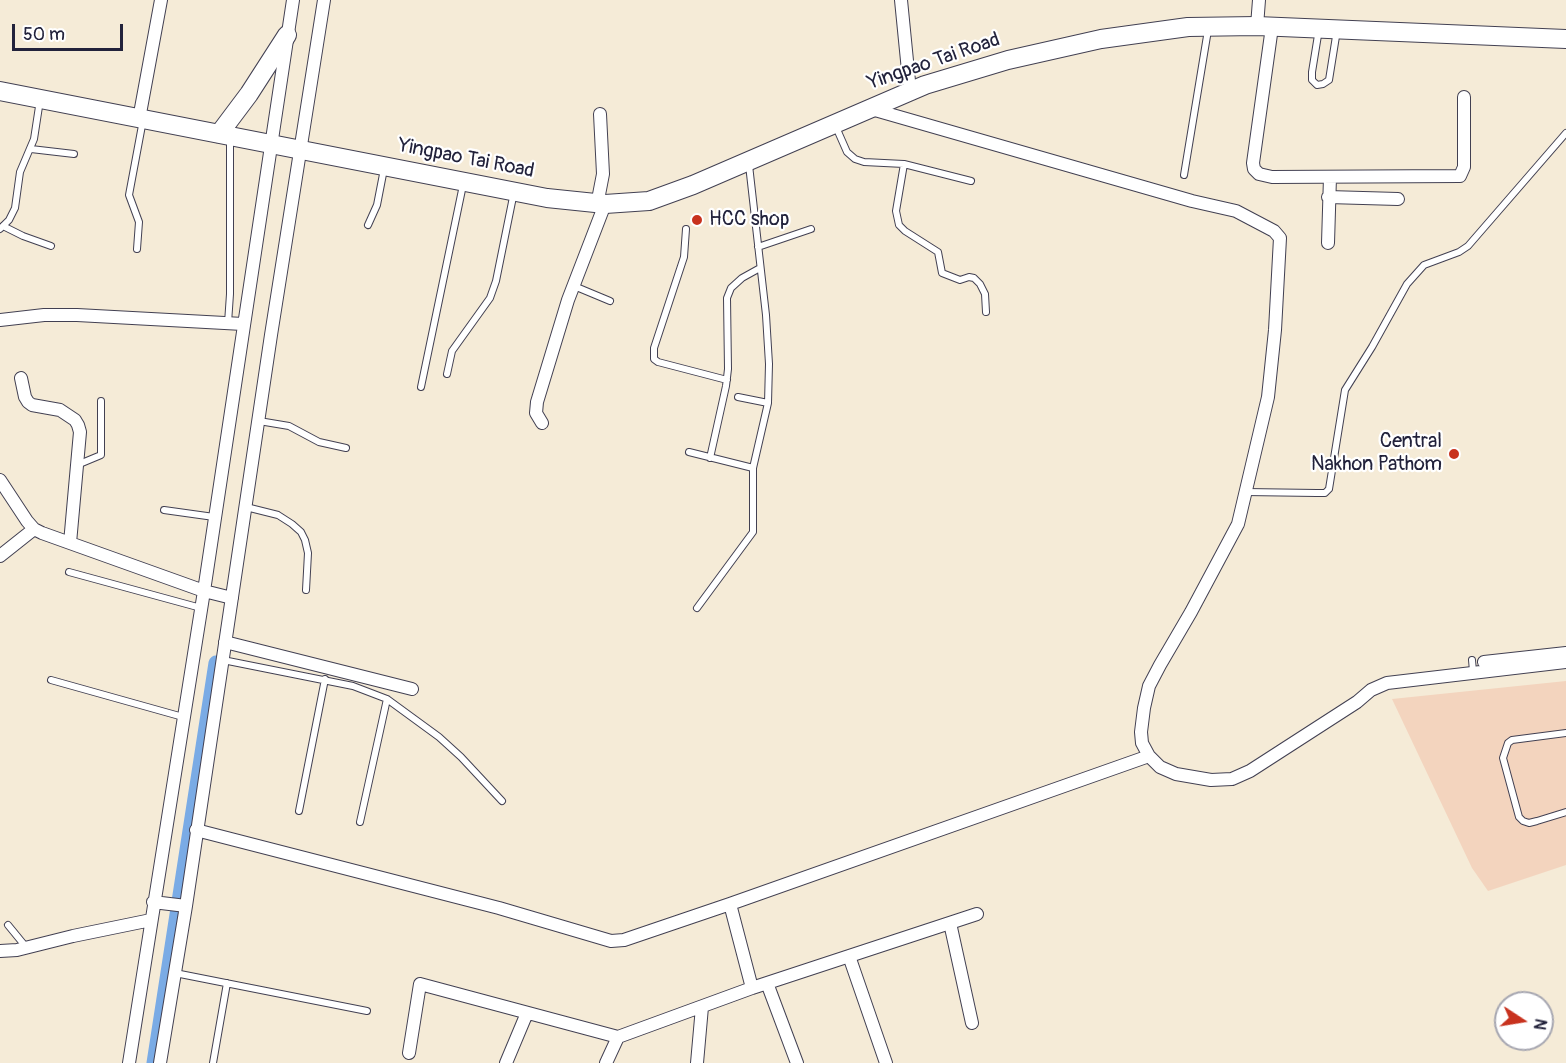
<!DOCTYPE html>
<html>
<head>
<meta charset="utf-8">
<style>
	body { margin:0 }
	#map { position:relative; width:1566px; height:1063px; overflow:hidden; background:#f5ebd7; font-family:Pangolin,sans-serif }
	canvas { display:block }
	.north { position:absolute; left:1494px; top:991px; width:60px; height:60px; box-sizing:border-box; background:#fff; border:2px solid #a7a7b1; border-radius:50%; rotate:102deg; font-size:16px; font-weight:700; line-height:24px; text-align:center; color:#22223b }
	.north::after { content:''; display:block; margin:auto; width:21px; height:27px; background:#c8321e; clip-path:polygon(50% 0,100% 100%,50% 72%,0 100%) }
	.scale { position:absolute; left:12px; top:24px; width:111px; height:27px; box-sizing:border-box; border:3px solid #22223b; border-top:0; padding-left:8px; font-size:18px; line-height:21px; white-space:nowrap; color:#22223b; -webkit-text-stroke:4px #fff; paint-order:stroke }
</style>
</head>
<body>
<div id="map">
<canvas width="1566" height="1063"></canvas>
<div class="north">N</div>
<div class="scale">50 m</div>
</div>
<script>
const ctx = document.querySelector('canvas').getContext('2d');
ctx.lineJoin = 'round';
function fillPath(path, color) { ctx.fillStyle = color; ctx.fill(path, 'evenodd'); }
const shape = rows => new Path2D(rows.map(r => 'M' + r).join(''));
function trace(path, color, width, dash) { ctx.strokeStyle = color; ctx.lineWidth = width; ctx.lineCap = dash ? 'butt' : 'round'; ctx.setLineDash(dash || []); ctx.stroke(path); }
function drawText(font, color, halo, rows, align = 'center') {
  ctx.font = font + ' Pangolin,sans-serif'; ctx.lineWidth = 4.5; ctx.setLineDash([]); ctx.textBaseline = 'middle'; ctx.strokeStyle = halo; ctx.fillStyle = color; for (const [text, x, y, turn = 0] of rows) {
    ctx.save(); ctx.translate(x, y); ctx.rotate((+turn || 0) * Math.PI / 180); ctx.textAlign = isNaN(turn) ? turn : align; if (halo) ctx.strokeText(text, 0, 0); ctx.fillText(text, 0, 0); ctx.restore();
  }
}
fillPath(shape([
	[1566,681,1566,865,1488,891,1472,868,1392,699]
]), '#f3d4be');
trace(shape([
	[154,1063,216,663]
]), '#7aabe5', 15);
const lane = shape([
	[1319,29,1312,72,1312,80,1317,85,1323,84,1329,80,1337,30],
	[836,127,847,152,855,159,864,162,904,164,971,181],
	[31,149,74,154],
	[904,164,896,211,899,225,905,231,938,252,942,273,960,280,969,277,974,278,980,284,985,294,986,312],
	[1184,175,1208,30],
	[368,225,377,205,384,169],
	[3,226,23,236,51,246],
	[0,229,9,220,15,208,20,172,34,139,40,100],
	[686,229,684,257,654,348,654,359,658,362,727,380],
	[758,247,811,229],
	[137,249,139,222,129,195,143,120],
	[574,286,610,301],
	[228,323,230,294,230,139],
	[447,374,452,351,490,298,496,281,514,192],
	[421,387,463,185],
	[738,397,768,403],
	[259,421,289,426,319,442,346,448],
	[689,452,753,468],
	[710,458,726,386,728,369,727,298,731,288,742,278,760,268],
	[77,465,101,455,101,401],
	[1245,492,1317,493,1325,493,1329,489,1345,390,1372,347,1407,284,1424,265,1459,252,1468,246,1566,133],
	[246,507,278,515,292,524,301,532,305,540,308,553,306,590],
	[164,510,214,517],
	[69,572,201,608],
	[697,608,753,532,753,468,768,403,769,364,766,315,749,165],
	[223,660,353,686,387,699,439,737,461,757,502,801],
	[1472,660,1473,671],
	[51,680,183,717],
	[1566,733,1512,740,1508,743,1503,758,1519,817,1523,821,1529,823,1537,821,1566,812],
	[299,811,325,679],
	[360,822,387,699],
	[8,925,26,947],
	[175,973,367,1011],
	[213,1063,227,983]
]);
const street = shape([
	[901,0,910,91],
	[1257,26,1259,0],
	[1272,27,1253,163,1254,169,1259,174,1272,177,1460,176,1464,167,1464,97],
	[868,108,1192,201,1236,211,1274,231,1280,238,1275,330,1268,397,1238,524,1191,612,1160,665,1149,686,1144,708,1141,732,1142,743,1149,756,1160,767,1176,774,1211,780,1232,779,1250,771,1357,702,1371,690,1387,683,1566,662],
	[139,119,161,0],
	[1328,197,1398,199],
	[597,205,603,174,600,114],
	[1328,243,1330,177],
	[0,320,44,315,77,315,243,324],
	[21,378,25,397,28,402,32,405,60,410,75,420,78,425,80,432,70,543],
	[542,423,536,413,537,402,568,300,605,204],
	[0,480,27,521,34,529,42,533,204,591,232,598],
	[0,556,34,529],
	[225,642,412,689],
	[1484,662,1566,653],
	[196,830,499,908,611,941,624,940,730,904,1149,756],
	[153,902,186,906],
	[730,904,752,988,977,914],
	[950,923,972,1023],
	[0,951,17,950,73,936,151,920],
	[849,956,886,1063],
	[767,983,797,1063],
	[409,1053,420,984,618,1037,752,988],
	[129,1063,204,591,293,0],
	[160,1063,186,906,271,335,324,0],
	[506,1063,527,1013],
	[606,1063,618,1037],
	[697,1063,702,1007]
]);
const secondary = shape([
	[0,91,547,198,605,204,649,201,693,185,925,85,1008,60,1101,39,1188,27,1257,26,1566,39],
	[219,134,249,94,287,35]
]);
trace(lane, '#424052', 8);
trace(street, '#424052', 14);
trace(secondary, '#424052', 20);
trace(lane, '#fff', 6);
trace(street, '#fff', 12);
trace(secondary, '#fff', 18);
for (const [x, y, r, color] of [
	[697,220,6,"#c8321e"],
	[1454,454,6,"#c8321e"]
]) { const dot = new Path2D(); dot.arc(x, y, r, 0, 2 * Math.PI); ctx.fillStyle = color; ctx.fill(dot); trace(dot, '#fff', 2); }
drawText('20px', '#22223b', '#fff', [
	["Yingpao Tai Road",934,62,-19],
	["Yingpao Tai Road",466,159,11]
]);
drawText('20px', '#22223b', '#fff', [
	["HCC shop",709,220],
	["Central",1442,442,"right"],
	["Nakhon Pathom",1442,465,"right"]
], 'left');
</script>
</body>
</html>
